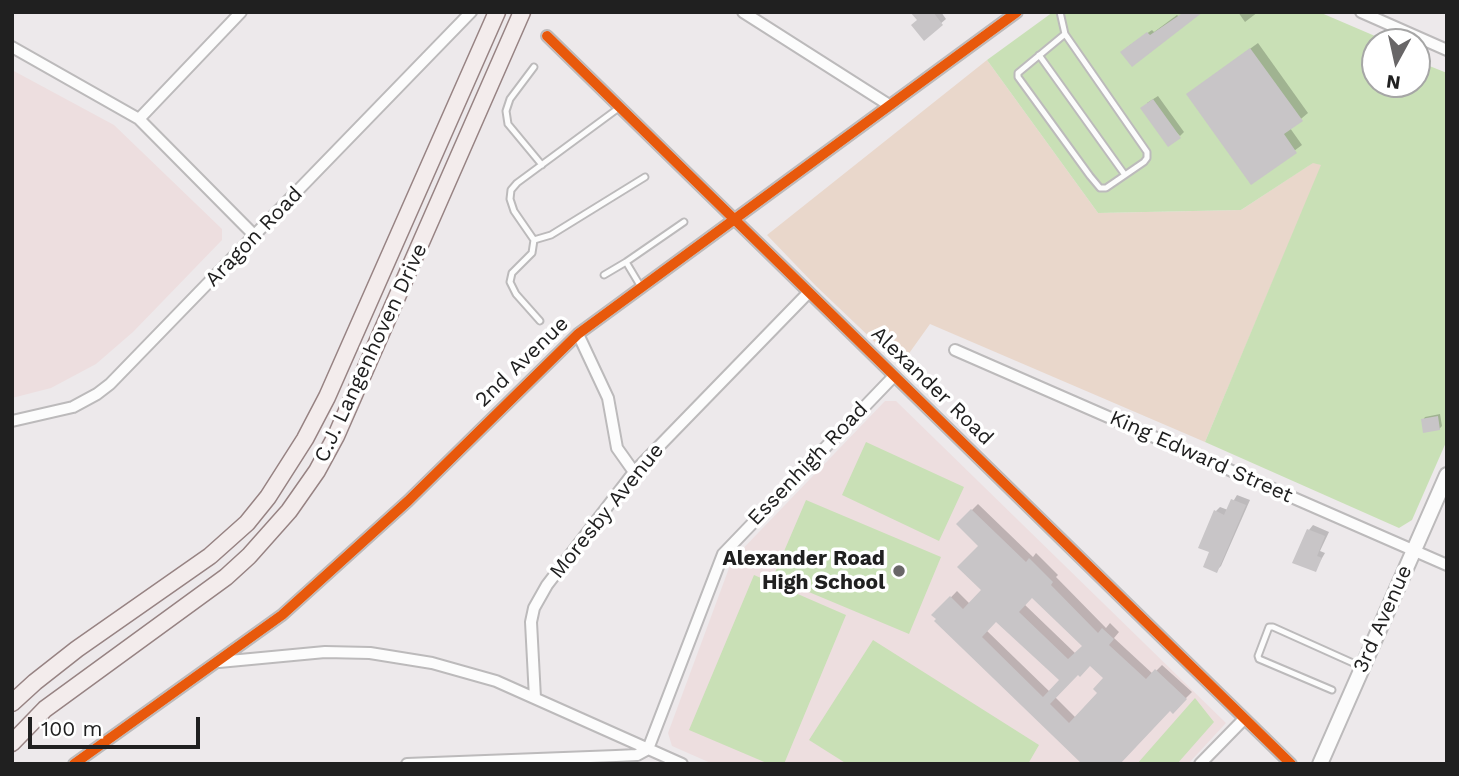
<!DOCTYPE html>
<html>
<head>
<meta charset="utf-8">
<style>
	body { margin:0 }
	#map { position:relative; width:1459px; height:776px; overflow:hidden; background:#ede9eb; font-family:"Work Sans",sans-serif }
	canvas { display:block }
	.frame { position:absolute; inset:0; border:14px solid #202020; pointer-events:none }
	.north { position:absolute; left:1361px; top:28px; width:70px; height:70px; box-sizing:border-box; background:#fff; border:2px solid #a6a6a6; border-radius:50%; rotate:188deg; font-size:19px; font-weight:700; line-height:28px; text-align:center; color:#202020 }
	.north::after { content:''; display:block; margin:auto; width:24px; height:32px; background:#686667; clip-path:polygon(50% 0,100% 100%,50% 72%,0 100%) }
	.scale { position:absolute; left:28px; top:717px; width:172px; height:32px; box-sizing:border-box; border:4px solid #202020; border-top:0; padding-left:9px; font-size:21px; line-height:24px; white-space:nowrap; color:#202020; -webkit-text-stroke:5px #fff; paint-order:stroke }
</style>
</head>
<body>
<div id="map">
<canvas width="1459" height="776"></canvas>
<div class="frame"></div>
<div class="north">N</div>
<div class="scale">100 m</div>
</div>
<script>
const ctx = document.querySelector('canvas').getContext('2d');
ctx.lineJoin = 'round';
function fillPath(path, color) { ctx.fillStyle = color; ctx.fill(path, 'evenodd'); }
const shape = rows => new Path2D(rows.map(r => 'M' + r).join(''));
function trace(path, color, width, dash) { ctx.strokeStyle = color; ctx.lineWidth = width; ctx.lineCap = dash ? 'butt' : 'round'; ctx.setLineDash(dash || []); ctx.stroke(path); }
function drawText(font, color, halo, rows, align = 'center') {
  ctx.font = font + ' "Work Sans",sans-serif'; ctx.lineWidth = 7; ctx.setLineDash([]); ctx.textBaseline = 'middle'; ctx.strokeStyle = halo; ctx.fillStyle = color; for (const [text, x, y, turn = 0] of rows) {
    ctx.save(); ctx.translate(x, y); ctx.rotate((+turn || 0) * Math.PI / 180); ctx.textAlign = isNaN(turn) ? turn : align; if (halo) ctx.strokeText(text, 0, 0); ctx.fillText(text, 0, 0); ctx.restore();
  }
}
fillPath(shape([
	[12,70,114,125,222,229,222,240,133,332,96,364,51,388,12,398],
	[885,401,896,401,1226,723,1188,764,713,764,672,746,668,733,732,560]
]), '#eddedf');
fillPath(shape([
	[987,60,1098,213,1241,210,1314,162,1322,165,1205,442,930,324,900,366,816,286,767,235]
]), '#e9d7cb');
fillPath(shape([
	[1053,12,1319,12,1382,39,1380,42,1375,42,1375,84,1417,84,1417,61,1447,73,1447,440,1412,520,1399,528,1205,442,1321,165,1313,163,1241,210,1098,213,987,60],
	[866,442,964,487,939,541,842,495],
	[806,500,941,557,909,634,773,577],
	[754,575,846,615,784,764,769,764,689,730],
	[873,640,1039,745,1028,764,847,764,809,740],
	[1195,698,1214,722,1177,764,1137,764]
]), '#c9e0b6');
fillPath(shape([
	[913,12,941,12,946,19,924,38,919,20],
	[1201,12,1126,48,1152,30,1154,32,1177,15,1179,17],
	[1238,12,1258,12,1245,22],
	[1258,43,1308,113,1290,128,1302,145,1251,183,1188,94],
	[1158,96,1184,132,1180,136,1147,103],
	[1440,414,1442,426,1439,429,1423,420,1425,417],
	[1237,495,1250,500,1221,566,1216,571,1211,551,1216,511,1220,507,1228,510],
	[978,504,1033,557,1036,553,1058,575,1056,577,1106,628,1110,623,1119,632,1114,638,1153,674,1162,665,1192,692,1173,711,1170,709,1115,764,934,615,957,591,970,604,983,590,980,546,958,524],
	[1032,596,1084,645,1076,654,1024,604],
	[996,620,1061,680,1050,692,986,630],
	[1091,664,1106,678,1100,692,1076,718,1055,697,1078,672],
	[1313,525,1329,532,1320,551,1325,553,1315,570,1295,562,1309,530]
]), '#0003');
fillPath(shape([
	[910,12,933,12,943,25,924,41,911,25,917,20],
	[1184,12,1203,12,1132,67,1120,52,1147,32,1150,35],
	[1250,48,1303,121,1284,134,1297,153,1251,185,1186,94],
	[1153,99,1181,138,1168,147,1140,108],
	[1438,416,1440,430,1423,433,1421,419],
	[1231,499,1246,505,1217,573,1203,567,1209,552,1198,548,1214,510,1224,515],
	[971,509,1026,562,1029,558,1053,582,1051,585,1098,633,1102,628,1114,639,1109,645,1146,679,1155,669,1187,699,1173,714,1170,711,1120,764,1082,764,934,621,936,619,931,615,950,596,963,609,981,590,957,567,978,546,956,524],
	[1032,598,1082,646,1068,659,1019,612],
	[996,622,1059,680,1043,697,982,637],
	[1090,666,1103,678,1093,689,1097,693,1069,723,1050,704,1078,675,1080,677],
	[1307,529,1325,536,1317,556,1322,558,1316,572,1292,563]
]), '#c8c5c7');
const service = shape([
	[1060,12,1065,34,1147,152,1147,158,1144,162,1106,188,1100,188,1090,176,1018,77,1018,73,1065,34],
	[1039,55,1125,175],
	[534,67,510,99,506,111,508,124,542,165],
	[534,240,551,235,645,177],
	[626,262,641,287],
	[604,275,626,262,684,222],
	[540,321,516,294,510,282,512,273,532,253,534,240,514,211,510,199,511,190,517,183,620,107],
	[1332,690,1259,659,1258,656,1269,627,1273,627,1362,667]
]);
const minor = shape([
	[743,12,889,105],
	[1361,12,1447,50],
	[547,36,1291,764],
	[12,47,139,119,255,236],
	[139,119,241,12],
	[578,334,608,398,617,448,634,472],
	[955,350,1447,565],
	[12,421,73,407,97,394,110,384,471,12],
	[219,662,325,652,370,653,432,663,496,681,682,764],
	[535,698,531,622,534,608,547,585,634,472,808,293],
	[74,764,282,615,408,501,578,334,1017,12],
	[407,764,616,756,637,755,648,749,723,554,894,376],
	[1200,764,1244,719]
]);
const tertiary = shape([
	[1320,764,1447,475]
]);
const secondary = shape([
	[12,703,35,682,77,649,210,556,247,523,268,497,305,439,327,397,497,12],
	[12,743,45,709,226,577,249,556,289,511,317,471,336,436,522,12]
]);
trace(service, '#bcbabb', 9);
trace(minor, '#bcbabb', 14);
trace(tertiary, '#bcbabb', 18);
trace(secondary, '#978383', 19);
trace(service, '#fcfcfc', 5);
trace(minor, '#fcfcfc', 10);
trace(tertiary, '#fcfcfc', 14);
trace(secondary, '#f3ecec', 16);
trace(shape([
	[547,36,1291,764],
	[74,764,282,615,408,501,578,334,1017,12]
]), '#e8590c', 10);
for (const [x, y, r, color] of [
	[899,571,7,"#686667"]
]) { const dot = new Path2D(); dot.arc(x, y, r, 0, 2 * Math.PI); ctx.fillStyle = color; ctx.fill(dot); trace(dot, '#fff', 2.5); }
drawText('21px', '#202020', '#fff', [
	["Aragon Road",254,237,-46],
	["C.J. Langenhoven Drive",371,353,-65],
	["2nd Avenue",522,362,-44],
	["Alexander Road",932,386,44],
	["King Edward Street",1201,457,24],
	["Essenhigh Road",808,464,-46],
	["Moresby Avenue",607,511,-51],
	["3rd Avenue",1383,619,-66]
]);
drawText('bold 21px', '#202020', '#fff', [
	["Alexander Road",885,559],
	["High School",885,583]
], 'right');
</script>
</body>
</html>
